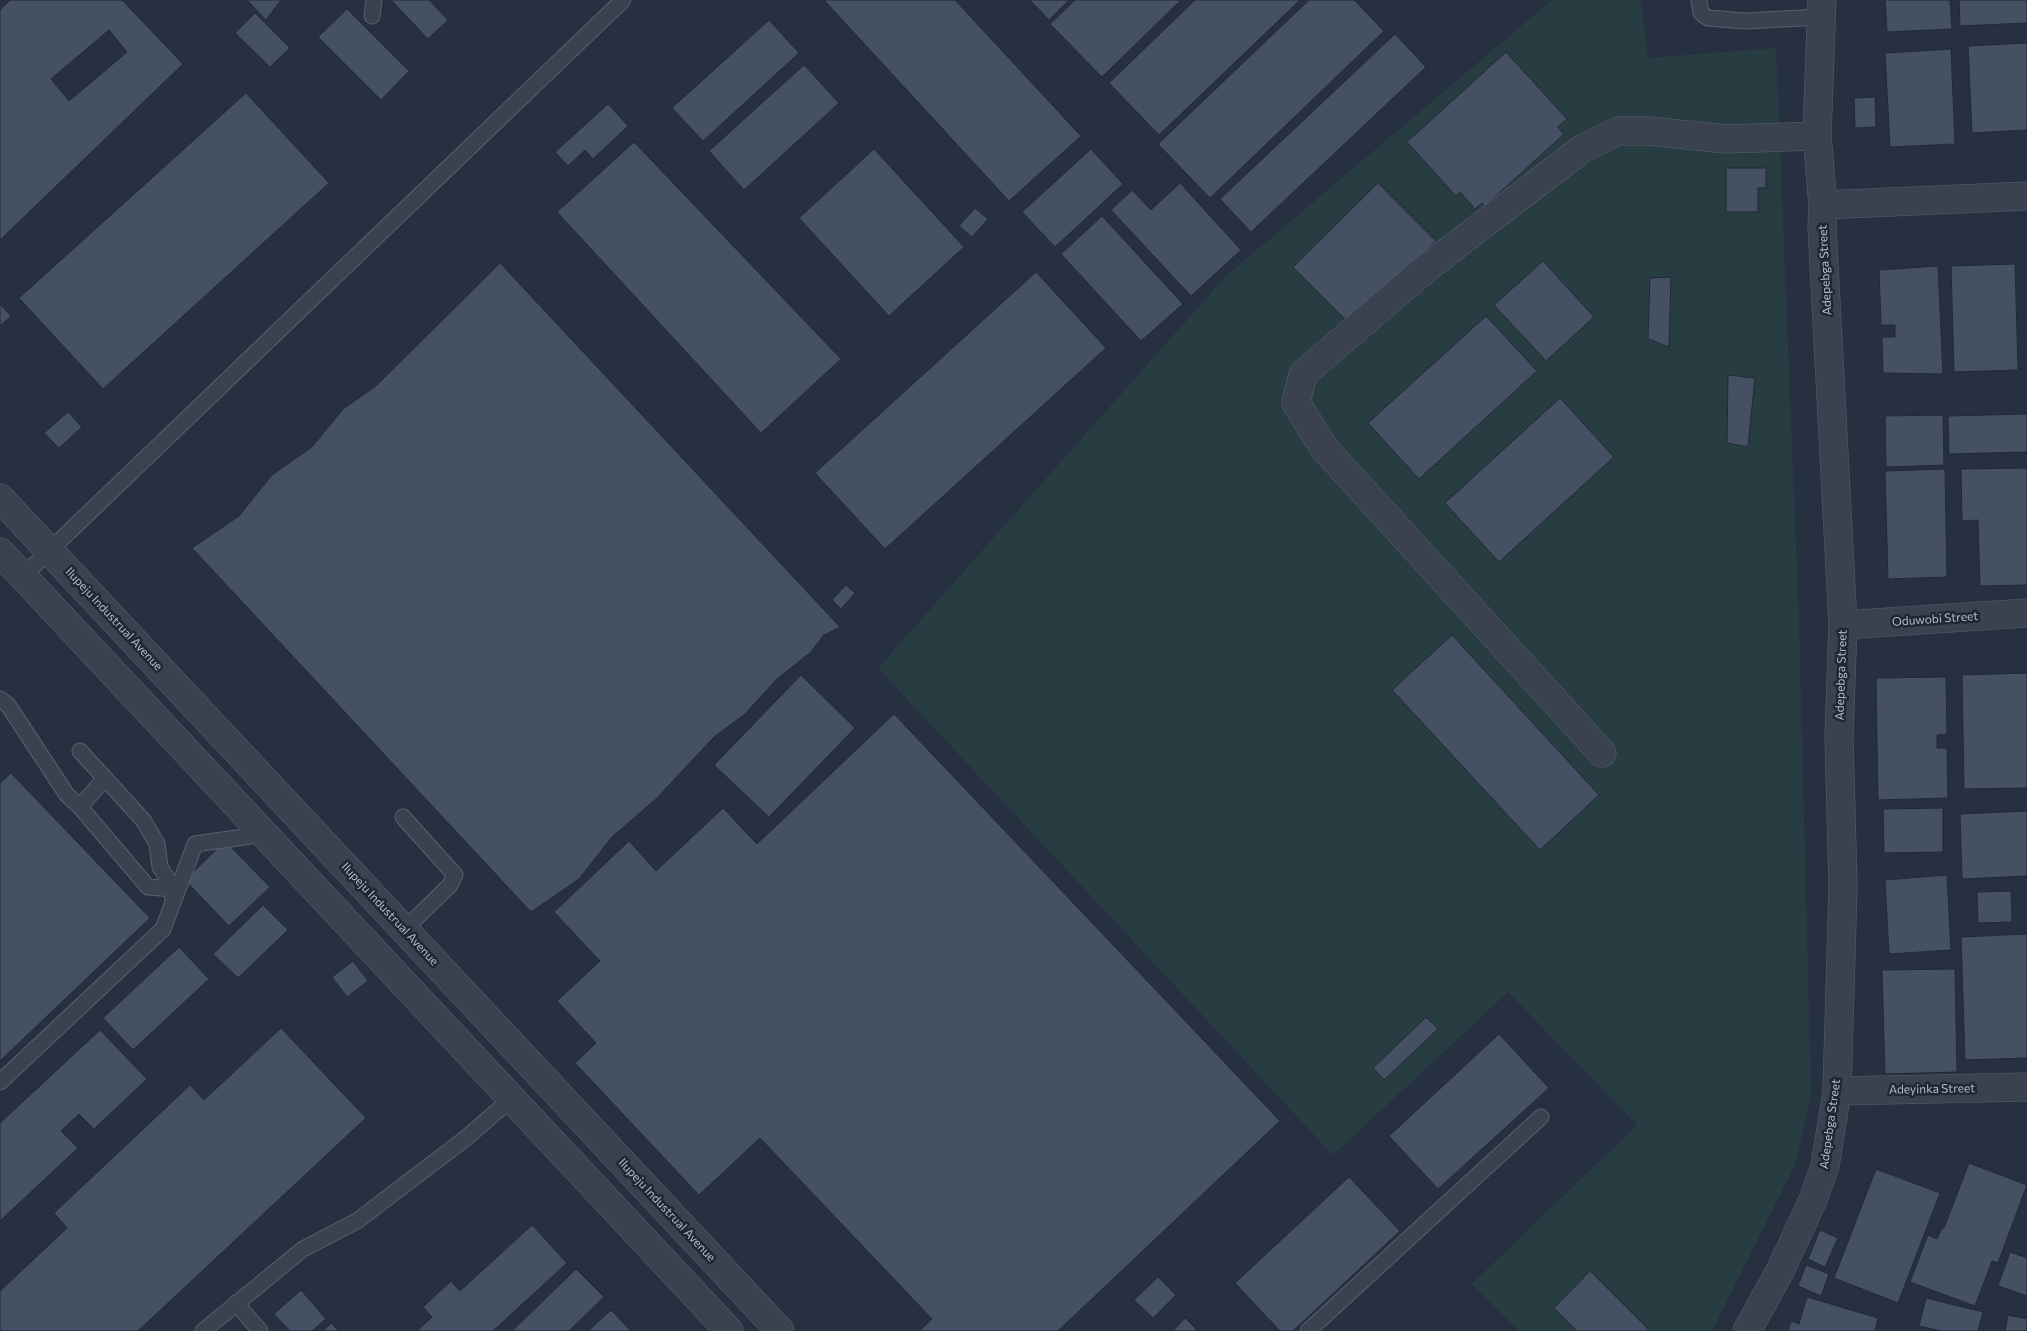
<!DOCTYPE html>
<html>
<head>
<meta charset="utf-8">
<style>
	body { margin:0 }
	canvas { display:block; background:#263041 }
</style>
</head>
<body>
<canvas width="2027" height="1331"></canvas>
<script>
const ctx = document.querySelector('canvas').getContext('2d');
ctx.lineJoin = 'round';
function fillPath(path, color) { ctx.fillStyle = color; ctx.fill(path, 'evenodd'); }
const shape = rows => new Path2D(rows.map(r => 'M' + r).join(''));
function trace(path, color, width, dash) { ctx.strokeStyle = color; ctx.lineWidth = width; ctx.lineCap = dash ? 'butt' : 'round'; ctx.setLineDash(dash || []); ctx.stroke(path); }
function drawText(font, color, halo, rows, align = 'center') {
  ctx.font = font + ' Commissioner,sans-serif'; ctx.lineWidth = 5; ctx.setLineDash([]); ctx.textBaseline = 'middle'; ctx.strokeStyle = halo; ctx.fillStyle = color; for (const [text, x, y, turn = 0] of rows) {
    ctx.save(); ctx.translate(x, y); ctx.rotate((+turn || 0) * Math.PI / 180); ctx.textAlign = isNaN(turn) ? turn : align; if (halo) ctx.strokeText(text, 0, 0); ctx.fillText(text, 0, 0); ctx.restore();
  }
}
fillPath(shape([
	[1552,0,1641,0,1648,58,1776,48,1799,623,1811,1095,1795,1165,1712,1331,1519,1331,1472,1284,1637,1125,1508,992,1333,1155,878,668,1226,276]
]), '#283d42');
const building = shape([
	[10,0,122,0,183,64,0,240,0,10,10,0],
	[109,30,127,52,69,101,51,79,109,30],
	[247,0,281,0,266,20,247,0],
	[391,0,429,0,448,20,428,39,391,0],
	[824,0,955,0,1081,136,1009,201,824,0],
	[1030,0,1069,0,1049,20,1030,0],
	[1075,0,1181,0,1102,77,1050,24,1075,0],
	[1195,0,1300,0,1159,135,1109,83,1195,0],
	[1309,0,1354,0,1384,31,1210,198,1158,144,1309,0],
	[1885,0,1950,0,1952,29,1887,32,1885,0],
	[1959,0,2027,0,2027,23,1960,26,1959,0],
	[347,9,409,71,381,100,318,37,347,9],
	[255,13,290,48,270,67,235,33,255,13],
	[769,20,799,53,703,141,672,108,769,20],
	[1395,34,1426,67,1251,232,1220,199,1395,34],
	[2027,43,2027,130,1972,133,1968,46,2027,43],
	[1951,49,1955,144,1890,147,1885,53,1951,49],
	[1506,52,1567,119,1558,127,1564,134,1485,206,1482,203,1475,209,1460,192,1456,196,1407,142,1506,52],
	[804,65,839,103,744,190,709,151,804,65],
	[246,93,329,183,103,389,19,298,246,93],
	[1875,97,1876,127,1855,128,1854,98,1875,97],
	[608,104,628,126,593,159,585,150,568,166,555,152,608,104],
	[634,142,841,359,761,433,557,212,634,142],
	[874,149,964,247,889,316,799,218,874,149],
	[1091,149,1123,184,1055,247,1022,212,1091,149],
	[1726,168,1766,168,1766,188,1758,188,1758,212,1726,212,1726,168],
	[1180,183,1241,250,1191,296,1111,210,1132,190,1151,210,1180,183],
	[1378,183,1436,241,1350,324,1293,267,1378,183],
	[975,208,988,219,972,237,959,226,975,208],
	[1102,216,1183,304,1141,341,1061,254,1102,216],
	[1543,261,1594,317,1546,361,1494,305,1543,261],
	[500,263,840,627,823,636,811,652,777,679,745,714,714,737,656,799,612,837,579,879,531,912,192,548,239,516,272,475,312,447,343,409,376,386,500,263],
	[2015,264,2018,370,1954,372,1951,266,2015,264],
	[1938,266,1943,374,1883,373,1882,337,1895,337,1895,325,1881,325,1879,270,1938,266],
	[1036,272,1106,348,885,549,815,473,1036,272],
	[1671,277,1669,347,1648,339,1650,278,1671,277],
	[0,304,11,316,0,326,0,304],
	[1486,316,1537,371,1419,479,1368,423,1486,316],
	[1728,375,1755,378,1748,447,1727,443,1728,375],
	[1560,398,1614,457,1499,562,1445,503,1560,398],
	[68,412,82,427,59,448,44,433,68,412],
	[2027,414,2027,452,1949,454,1948,416,2027,414],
	[1943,415,1944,465,1886,467,1885,416,1943,415],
	[2027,468,2027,585,1980,586,1978,520,1962,521,1961,469,2027,468],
	[1945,469,1947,577,1888,579,1885,471,1945,469],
	[846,585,855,593,841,609,832,600,846,585],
	[1452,635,1599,795,1540,850,1392,690,1452,635],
	[2027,673,2027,788,1964,789,1962,675,2027,673],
	[801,675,855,728,769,817,714,765,801,675],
	[1946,677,1947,734,1937,735,1937,748,1947,748,1948,798,1878,800,1876,678,1946,677],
	[894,714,1280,1121,1058,1331,919,1331,932,1319,760,1138,699,1195,575,1063,596,1043,557,1001,600,961,554,912,629,841,656,871,723,808,757,844,894,714],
	[11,773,150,918,0,1061,0,783,11,773],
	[1943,808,1943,852,1884,853,1883,809,1943,808],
	[2027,811,2027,876,1962,879,1960,814,2027,811],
	[225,841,270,887,229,926,185,880,225,841],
	[1947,875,1951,950,1889,954,1885,880,1947,875],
	[2011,891,2012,922,1978,923,1977,892,2011,891],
	[263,905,288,930,238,978,213,954,263,905],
	[2027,934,2027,1058,1965,1060,1961,937,2027,934],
	[179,947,209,979,133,1050,103,1018,179,947],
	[353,961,368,981,347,997,332,977,353,961],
	[1955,969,1957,1072,1885,1074,1882,970,1955,969],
	[1426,1017,1438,1029,1384,1080,1373,1068,1426,1017],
	[281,1028,366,1118,138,1331,0,1331,0,1291,67,1228,54,1213,190,1085,204,1100,281,1028],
	[100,1030,147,1079,94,1129,79,1114,61,1131,78,1148,0,1221,0,1123,100,1030],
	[1499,1034,1549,1088,1438,1189,1389,1136,1499,1034],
	[1969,1163,2027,1185,1998,1263,1992,1261,1975,1306,1910,1282,1928,1235,1937,1239,1942,1228,1944,1228,1969,1163],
	[1876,1169,1940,1193,1898,1303,1834,1278,1876,1169],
	[1349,1177,1400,1231,1293,1331,1280,1331,1235,1283,1349,1177],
	[532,1225,567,1263,493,1331,417,1331,432,1317,423,1307,451,1281,460,1291,532,1225],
	[1820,1230,1838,1238,1825,1267,1808,1259,1820,1230],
	[2010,1252,2027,1258,2027,1296,1998,1286,2010,1252],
	[1806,1265,1829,1274,1821,1296,1798,1286,1806,1265],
	[576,1269,604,1297,569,1331,512,1331,576,1269],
	[1590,1271,1650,1331,1577,1331,1554,1308,1590,1271],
	[1158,1277,1176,1295,1153,1318,1134,1300,1158,1277],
	[301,1290,326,1319,312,1331,290,1331,274,1314,301,1290],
	[1807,1297,1878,1318,1875,1331,1788,1331,1791,1321,1799,1324,1807,1297],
	[1926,1298,1983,1312,1978,1331,1941,1331,1919,1326,1926,1298],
	[611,1310,631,1331,588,1331,611,1310],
	[2008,1315,2027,1319,2027,1331,2005,1331,2008,1315],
	[1185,1318,1198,1331,1173,1331,1185,1318],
	[331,1323,339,1331,323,1331,331,1323]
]);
fillPath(building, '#455062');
trace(building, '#212938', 1);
const service = shape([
	[1699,0,1701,13,1708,18,1745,21,1822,17],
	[372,16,374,0],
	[23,576,623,0],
	[0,699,8,705,67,795,80,807,148,887,174,889],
	[80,751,143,820,157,844,160,867,174,889,172,896],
	[80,807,105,778],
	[403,817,455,875,450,885,405,929],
	[0,1082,163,929,195,844,264,834],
	[236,1303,260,1331],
	[203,1331,303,1249,357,1221,466,1138,512,1098],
	[1308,1331,1541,1117]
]);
const minor = shape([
	[1823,205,2027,196],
	[0,498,780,1331],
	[0,552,729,1331],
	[1843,625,2027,613],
	[1602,753,1324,448,1296,403,1303,374,1429,266,1583,148,1619,131,1649,131,1726,139,1817,136],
	[1837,1091,2027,1087],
	[1747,1331,1780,1271,1813,1200,1825,1166,1837,1091,1843,887,1839,737,1843,625,1822,227,1823,205,1817,136,1822,0]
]);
trace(service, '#58606e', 17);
trace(minor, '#58606e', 29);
trace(service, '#3a4250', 15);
trace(minor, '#3a4250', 28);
drawText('12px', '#b7bdcb', '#1f2736', [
	["Adepebga Street",1825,270,-93],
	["Ilupeju Industrual Avenue",114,619,47],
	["Oduwobi Street",1935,619,-4],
	["Adepebga Street",1841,675,-88],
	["Ilupeju Industrual Avenue",390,914,47],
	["Adeyinka Street",1932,1089,-1],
	["Adepebga Street",1830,1124,-82],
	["Ilupeju Industrual Avenue",667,1210,47]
]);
</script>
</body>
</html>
